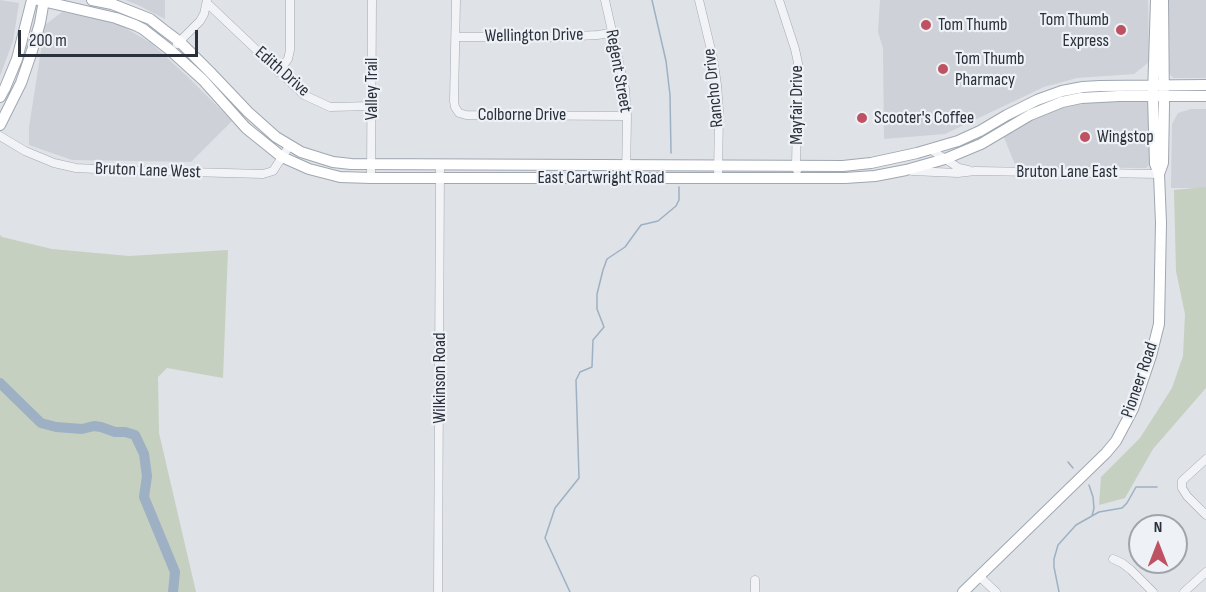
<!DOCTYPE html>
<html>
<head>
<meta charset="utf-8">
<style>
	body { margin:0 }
	#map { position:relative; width:1206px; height:592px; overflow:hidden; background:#dfe2e7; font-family:"Sofia Sans Condensed",sans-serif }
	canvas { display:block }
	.north { position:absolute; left:1128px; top:514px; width:60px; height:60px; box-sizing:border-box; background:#eef1f5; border:2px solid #a0a4ab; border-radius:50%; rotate:0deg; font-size:16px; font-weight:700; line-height:24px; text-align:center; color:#2a313c }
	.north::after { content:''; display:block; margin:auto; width:21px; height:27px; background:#be5262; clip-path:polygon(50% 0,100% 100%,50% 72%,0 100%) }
	.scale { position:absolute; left:18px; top:30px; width:180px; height:27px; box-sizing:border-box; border:3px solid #2a313c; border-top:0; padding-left:8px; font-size:18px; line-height:21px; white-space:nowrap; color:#2a313c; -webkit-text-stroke:4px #eef1f5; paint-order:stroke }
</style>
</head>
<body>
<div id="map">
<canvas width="1206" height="592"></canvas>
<div class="north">N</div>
<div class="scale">200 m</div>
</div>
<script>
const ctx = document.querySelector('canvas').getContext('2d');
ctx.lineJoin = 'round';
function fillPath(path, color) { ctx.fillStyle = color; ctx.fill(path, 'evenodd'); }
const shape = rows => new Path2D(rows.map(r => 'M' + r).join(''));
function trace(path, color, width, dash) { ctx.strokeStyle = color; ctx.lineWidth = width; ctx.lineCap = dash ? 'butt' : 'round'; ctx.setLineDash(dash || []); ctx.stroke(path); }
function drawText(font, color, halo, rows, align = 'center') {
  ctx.font = font + ' "Sofia Sans Condensed",sans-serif'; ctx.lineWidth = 4.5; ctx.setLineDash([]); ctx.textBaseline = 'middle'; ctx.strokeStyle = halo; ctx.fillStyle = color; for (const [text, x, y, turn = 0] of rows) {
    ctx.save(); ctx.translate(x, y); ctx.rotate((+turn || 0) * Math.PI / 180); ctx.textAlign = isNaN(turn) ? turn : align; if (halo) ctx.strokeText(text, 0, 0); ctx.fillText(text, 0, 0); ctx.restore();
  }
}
fillPath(shape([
	[0,0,19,3,13,41,0,76],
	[125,0,165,0,165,19,138,5],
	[880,0,1148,0,1149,62,1134,74,1077,78,1044,87,945,134,884,139,883,48,878,32],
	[1168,0,1206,0,1206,78,1173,78,1168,72],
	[62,12,101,19,122,26,151,43,187,76,232,121,191,162,72,160,29,145,29,127,45,25],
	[1144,100,1149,104,1150,164,1146,168,1016,167,1003,135,1045,112,1087,101],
	[1191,109,1206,109,1206,188,1171,188,1172,124,1178,113]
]), '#ced1d8');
fillPath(shape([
	[1206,187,1206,388,1153,449,1125,498,1099,505,1101,477,1140,438,1172,388,1183,356,1185,314,1176,271,1174,190],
	[0,235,2,237,52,249,129,256,228,250,223,378,167,368,158,377,159,433,196,592,0,592]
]), '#c5d0c1');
trace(shape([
	[652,0,666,61,670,95,671,153],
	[1068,462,1073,468],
	[1089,485,1093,497,1094,508,1092,516],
	[570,592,545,538,555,508,579,478,576,380,580,372,592,367,593,340,604,327,597,309,597,294,603,270,607,259,625,247,641,225,658,221,676,206,679,200,679,187],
	[1059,592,1054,567,1054,559,1058,545,1076,525,1099,512,1122,508,1127,503,1136,487,1157,487]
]), '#9eb0c3', 1.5);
trace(shape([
	[0,383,41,423,56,427,82,429,94,426,101,427,115,432,125,432,135,435,144,454,147,476,144,497,175,572,173,592]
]), '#9eb0c3', 10);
const minor = shape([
	[456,0,454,101,455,107,459,113,466,115,627,116],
	[605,0,625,89,627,116,626,178],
	[699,0,713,58,717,85,719,111,718,178],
	[779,0,795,49,798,63,796,166,797,170],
	[207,3,304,95,330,107,372,106],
	[456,37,559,37,597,35,612,33],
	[177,44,200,21,204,14,207,0],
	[278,72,288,59,290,50,290,0],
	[0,136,25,151,54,163,76,168,115,170,263,174,273,171,290,145],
	[930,149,959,168,968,170],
	[912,171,958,173,975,171,1159,174],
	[371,178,372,0],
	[1206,459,1182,481,1182,488,1187,496,1206,515],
	[1113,559,1122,563,1131,570,1153,592],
	[979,576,996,592],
	[438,592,440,165],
	[755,592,755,580],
	[1184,592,1206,572]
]);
const major = shape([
	[38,0,116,18,135,25,143,29,170,50,203,80,246,128,282,157,309,169,340,177,371,178,845,178,875,176,906,170,945,159,981,144,1030,115,1062,102,1081,98,1119,96,1206,96],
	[92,0,112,4,150,19,164,30,180,42,210,72,248,112,276,137,301,152,333,162,351,164,843,166,871,163,917,153,958,141,980,131,1007,115,1037,100,1062,91,1083,87,1100,86,1206,85],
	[1156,0,1153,96,1155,164,1159,174],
	[0,97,5,88,17,59,32,0],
	[0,125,21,83,32,51,40,23,44,0],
	[963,592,1106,453,1116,441,1133,409,1151,356,1159,324,1161,223,1159,174,1163,163,1164,106,1163,0]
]);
trace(minor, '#a5a9b0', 9);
trace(major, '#a0a7b1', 12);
trace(minor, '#f1f3f6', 8);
trace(major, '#fff', 10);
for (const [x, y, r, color] of [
	[926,25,6,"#be5262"],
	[1121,30,6,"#be5262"],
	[943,69,6,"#be5262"],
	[862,118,6,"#be5262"],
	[1085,137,6,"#be5262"]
]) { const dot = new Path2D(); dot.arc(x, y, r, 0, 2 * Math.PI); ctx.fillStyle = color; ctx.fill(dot); trace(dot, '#eef1f5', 2); }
drawText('18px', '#2a313c', '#eef1f5', [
	["Tom Thumb",1109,20,"right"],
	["Express",1109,41,"right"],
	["Tom Thumb",938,25],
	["Tom Thumb",955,59],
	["Pharmacy",955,80],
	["Scooter's Coffee",874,118],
	["Wingstop",1097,137]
], 'left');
drawText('18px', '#2a313c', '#eef1f5', [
	["Wellington Drive",534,36,-1],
	["Regent Street",618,71,80],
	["Edith Drive",282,72,41],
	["Rancho Drive",714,88,-96],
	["Valley Trail",372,89,-90],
	["Mayfair Drive",797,105,-90],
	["Colborne Drive",522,115],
	["Bruton Lane West",148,171,2],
	["Bruton Lane East",1067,172],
	["East Cartwright Road",601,178],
	["Wilkinson Road",440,378,-90],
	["Pioneer Road",1140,380,-71]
]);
</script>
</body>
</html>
